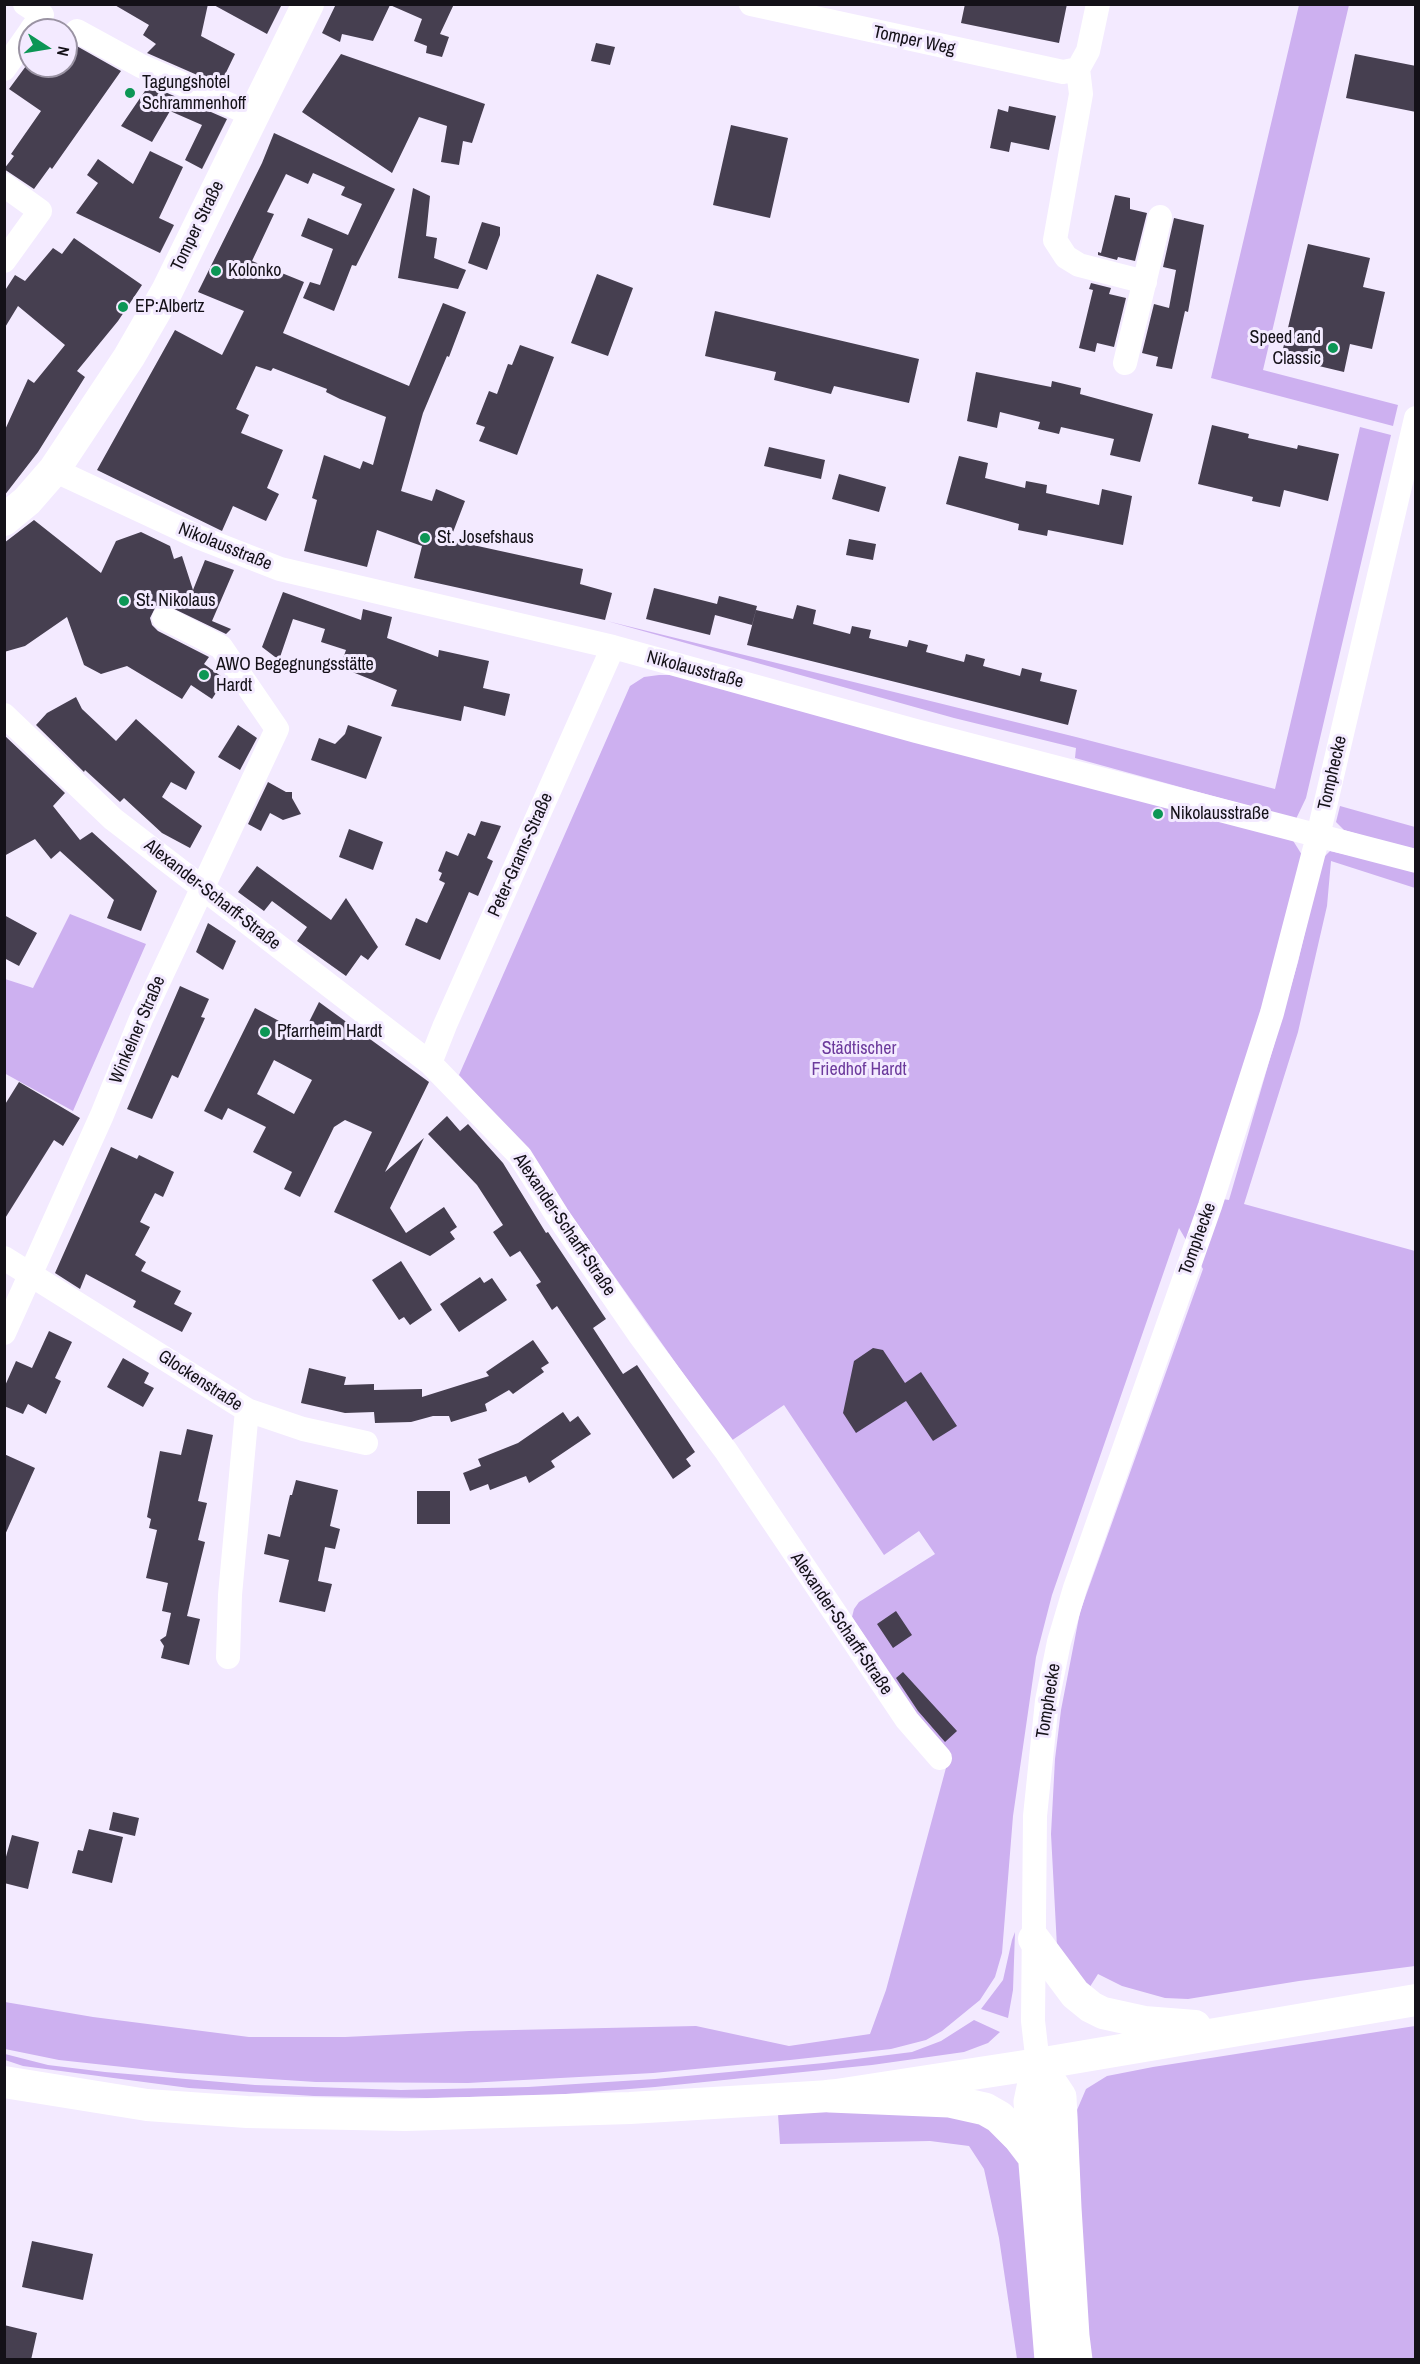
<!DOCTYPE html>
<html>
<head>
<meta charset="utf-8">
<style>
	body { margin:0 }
	#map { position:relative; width:1420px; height:2364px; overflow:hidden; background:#f3eaff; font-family:"Archivo Narrow",sans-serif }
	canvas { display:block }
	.frame { position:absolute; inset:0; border:6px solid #141118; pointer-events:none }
	.north { position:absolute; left:18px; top:18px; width:60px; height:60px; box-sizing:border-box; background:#f3eaff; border:2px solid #9a93a3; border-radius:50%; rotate:102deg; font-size:16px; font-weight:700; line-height:24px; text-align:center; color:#141118 }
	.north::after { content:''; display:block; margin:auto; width:21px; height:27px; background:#0c9655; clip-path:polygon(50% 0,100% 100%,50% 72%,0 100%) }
</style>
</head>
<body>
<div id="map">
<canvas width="1420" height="2364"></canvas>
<div class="frame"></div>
<div class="north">N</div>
</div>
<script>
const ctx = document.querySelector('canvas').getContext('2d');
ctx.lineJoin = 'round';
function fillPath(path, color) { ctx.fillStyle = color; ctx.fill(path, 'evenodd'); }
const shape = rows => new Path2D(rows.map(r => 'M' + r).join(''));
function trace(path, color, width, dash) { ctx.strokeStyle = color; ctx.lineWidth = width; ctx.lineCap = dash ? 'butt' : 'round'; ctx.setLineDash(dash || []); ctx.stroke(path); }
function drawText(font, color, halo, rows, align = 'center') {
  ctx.font = font + ' "Archivo Narrow",sans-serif'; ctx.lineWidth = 6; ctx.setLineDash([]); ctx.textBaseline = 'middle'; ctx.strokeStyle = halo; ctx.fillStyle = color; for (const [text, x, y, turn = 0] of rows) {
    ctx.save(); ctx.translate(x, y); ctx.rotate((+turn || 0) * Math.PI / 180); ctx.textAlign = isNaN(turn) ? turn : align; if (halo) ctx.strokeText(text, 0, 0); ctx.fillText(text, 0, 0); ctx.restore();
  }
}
fillPath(shape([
	[1299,5,1349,5,1263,370,1398,405,1393,426,1211,378],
	[1360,427,1391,435,1306,798,1296,819,1075,758,1076,748,954,718,607,621,1076,737,1275,789],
	[659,675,673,675,1292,839,1302,855,1258,1026,1202,1196,1229,1200,1298,962,1322,859,1330,851,1415,870,1415,888,1331,861,1327,906,1298,1032,1244,1204,1415,1251,1415,1966,1299,1981,1188,1999,1165,1998,1122,1986,1098,1974,1086,1993,1057,1947,1051,1834,1055,1759,1061,1710,1080,1612,1203,1269,1179,1228,1052,1595,1036,1657,1013,1816,1002,1953,995,1977,980,2000,942,2031,926,2040,891,2049,790,2060,653,2073,468,2083,316,2082,178,2073,59,2060,5,2049,5,2002,93,2017,249,2037,345,2037,469,2031,696,2026,789,2046,870,2034,886,1990,950,1753,914,1711,852,1617,854,1609,859,1602,935,1554,919,1531,884,1555,784,1405,731,1441,517,1139,459,1075,630,686,644,677],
	[1340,806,1415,827,1415,851,1344,830,1336,822],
	[70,914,146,944,73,1111,4,1073,5,979,33,988],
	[1015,1932,1013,1990,1008,2018,981,2009,1003,1980,1012,1940],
	[974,2020,1000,2032,988,2043,964,2052,872,2065,655,2087,553,2095,427,2098,314,2096,189,2088,23,2066,5,2060,5,2054,48,2065,105,2072,255,2085,401,2090,528,2087,655,2079,824,2063,912,2052,941,2041],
	[1415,2026,1415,2359,1090,2359,1083,2271,1077,2110,1086,2089,1107,2076,1153,2067],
	[850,2108,975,2114,1021,2163,1038,2359,1017,2359,999,2238,984,2169,969,2146,930,2141,780,2144,778,2114]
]), '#cdb0f0');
fillPath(shape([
	[113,4,208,4,201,36,235,54,220,85,147,53,156,44,143,35,149,25],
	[212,4,282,4,267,34],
	[336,4,454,4,440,34,449,37,442,57,426,53,427,46,414,41,422,19,390,5,373,41,342,34,340,42,322,33],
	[965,4,1067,4,1059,43,961,23],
	[66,40,121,71,52,169,50,167,34,189,4,169,14,156,11,154,41,111,9,89,26,66,66,66],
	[596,43,615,47,610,65,591,61],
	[341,54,485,104,472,143,463,141,459,165,441,162,447,126,419,117,392,173,302,112],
	[1355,54,1416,66,1416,112,1346,98],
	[149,85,227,119,202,169,185,160,202,125,170,111,152,142,121,126],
	[1009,106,1056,116,1049,150,1011,142,1009,152,990,148,998,109,1008,112],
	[731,125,788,138,770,218,713,205],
	[274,133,395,189,356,266,352,265,334,311,303,298,310,282,320,285,333,249,301,236,308,218,348,235,362,204,341,195,345,187,313,173,308,184,286,174,267,212,274,214,252,261,304,282,283,333,409,386,443,303,466,312,449,357,447,356,423,413,401,491,432,501,436,489,465,501,450,540,583,569,580,584,612,593,605,620,414,578,422,546,377,530,367,567,304,551,317,500,312,498,324,455,360,469,363,461,373,465,386,417,340,399,326,392,327,389,273,368,271,371,256,366,236,409,249,415,241,433,283,450,267,488,279,494,266,521,233,506,222,531,97,470,175,330,222,355,244,311,198,292,262,163],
	[150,151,183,167,159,218,174,225,160,253,76,213,98,183,87,175,98,159,133,184],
	[413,188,430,196,426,236,437,238,434,258,466,270,458,289,398,278],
	[1115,195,1130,198,1130,209,1147,213,1135,261,1118,257,1117,260,1098,255,1098,252,1101,253],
	[1174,218,1204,225,1188,312,1185,311,1172,369,1156,366,1158,357,1142,353,1154,304,1169,308,1176,270,1163,267],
	[482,222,500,227,500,235,487,270,468,263],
	[74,238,142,285,118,321,77,371,85,377,38,452,4,496,4,432,28,379,34,383,65,345,18,306,4,329,4,292,15,275,25,281,53,248,62,254],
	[1308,244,1370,258,1363,287,1385,292,1372,349,1350,344,1344,372,1281,357],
	[597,274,633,288,608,356,571,343],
	[1091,283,1111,288,1109,294,1126,298,1114,347,1097,343,1095,352,1079,348,1093,290,1089,289],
	[715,311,919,359,909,403,834,386,831,394,774,380,776,372,705,356],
	[520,345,554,357,517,455,479,441,485,427,476,424,489,391,497,394,508,364,512,365],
	[976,372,1051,387,1052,381,1081,388,1080,394,1153,414,1140,462,1110,455,1114,439,1061,427,1059,434,1038,429,1040,422,1000,412,997,428,967,421],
	[1212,425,1249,434,1248,438,1297,449,1298,445,1339,454,1328,501,1284,490,1280,507,1252,501,1253,497,1198,484],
	[769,447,825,460,821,479,764,466],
	[959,456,988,463,985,478,1025,488,1026,481,1047,485,1046,493,1099,505,1102,489,1132,496,1123,545,1048,530,1047,536,1018,530,1019,524,946,504],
	[839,474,886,487,879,512,832,499],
	[34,520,101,573,116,541,141,532,170,546,174,559,182,556,193,590,205,560,234,570,212,621,231,629,226,634,164,604,156,606,150,618,152,625,158,631,209,657,204,664,225,679,212,699,191,685,182,699,127,666,101,674,84,665,67,617,25,646,4,652,4,543],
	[849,539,876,544,873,560,846,555],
	[654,588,717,604,719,596,757,606,752,625,715,615,710,635,646,619],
	[283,592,361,620,363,609,392,617,387,638,438,657,439,650,489,661,483,688,510,694,505,716,464,706,461,721,391,706,397,690,340,667,346,650,321,642,325,629,293,619,279,660,262,647],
	[797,605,816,610,813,624,850,634,852,626,871,630,869,638,907,647,909,640,928,645,926,652,964,662,966,654,985,659,983,666,1020,676,1022,668,1042,673,1040,681,1077,690,1068,725,747,645,756,610,793,619],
	[76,697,82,709,116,741,136,719,195,772,186,790,171,782,162,797,202,826,190,848,162,833,124,798,120,802,85,770,84,772,36,725,47,713],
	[238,725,257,738,240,770,218,757],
	[348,725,382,737,366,779,311,760,319,738,335,744,345,734],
	[4,735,65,793,53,806,80,840,92,832,157,891,141,931,107,918,114,900,60,851,51,859,35,839,4,856],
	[268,782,286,792,292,792,292,798,301,814,283,820,270,813,261,831,248,824],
	[481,821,501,826,487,858,493,861,478,896,469,892,440,960,405,945,416,918,427,923,445,883,439,880,442,873,438,871,446,851,458,856,468,833,475,836],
	[349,829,383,842,373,870,339,857],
	[257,866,331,920,346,898,378,947,368,960,361,955,346,976,297,941,307,927,272,901,264,911,238,892],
	[4,915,37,933,19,966,4,958],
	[208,923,236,941,223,970,196,952],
	[180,986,209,999,201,1017,205,1018,178,1078,172,1075,152,1119,127,1109],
	[319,1002,429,1082,385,1172,424,1138,390,1208,406,1233,444,1207,457,1227,450,1232,455,1239,430,1256,334,1212,372,1132,345,1120,334,1127,300,1197,284,1189,292,1172,253,1152,266,1127,228,1108,222,1120,204,1111,255,1008,303,1034],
	[274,1060,312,1080,294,1114,257,1094],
	[19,1082,80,1118,63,1146,54,1140,4,1220,4,1106],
	[447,1116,460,1131,468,1124,503,1163,546,1233,548,1232,606,1319,593,1328,623,1374,637,1365,695,1452,686,1459,691,1466,673,1479,557,1306,552,1310,536,1285,541,1282,520,1251,510,1257,493,1232,503,1225,477,1185,428,1134],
	[111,1147,137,1159,139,1155,174,1172,163,1197,155,1193,140,1222,150,1227,135,1255,146,1262,141,1271,181,1291,174,1304,192,1313,182,1332,133,1307,136,1301,86,1274,80,1289,55,1273],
	[401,1261,432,1310,410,1325,404,1317,399,1320,372,1280],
	[480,1277,484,1283,492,1278,507,1300,459,1332,440,1304],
	[49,1331,72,1342,55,1378,61,1381,46,1414,28,1404,23,1414,4,1406,4,1388,16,1361,32,1368],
	[533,1340,549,1363,541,1368,544,1372,513,1394,509,1390,485,1404,487,1411,451,1422,449,1416,433,1416,411,1422,375,1423,374,1412,345,1413,301,1403,309,1368,346,1377,344,1385,374,1384,374,1390,422,1389,422,1397,489,1376,486,1372],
	[873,1348,883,1350,905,1383,921,1372,957,1426,933,1441,906,1401,856,1433,843,1413,854,1361],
	[123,1358,149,1373,144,1383,154,1388,143,1407,107,1387],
	[563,1412,570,1422,578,1416,591,1434,551,1461,555,1467,529,1483,526,1476,490,1490,488,1484,470,1491,463,1473,481,1466,478,1459,518,1443],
	[187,1429,213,1435,198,1501,207,1503,198,1540,205,1542,187,1616,200,1619,189,1665,161,1658,164,1646,160,1640,166,1636,171,1613,162,1611,168,1583,146,1578,157,1530,149,1528,151,1519,147,1517,160,1451,181,1455],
	[4,1454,35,1468,4,1537],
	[296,1480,338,1490,330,1526,340,1529,335,1549,325,1547,318,1581,332,1584,325,1612,279,1602,289,1560,264,1554,268,1534,280,1537,290,1495,292,1495],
	[417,1491,450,1491,450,1524,417,1524],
	[896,1611,912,1635,893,1648,877,1624],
	[903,1672,957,1731,945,1742,918,1711,896,1678],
	[113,1812,139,1818,135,1836,109,1830],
	[89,1829,123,1837,112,1883,72,1873,78,1850,83,1851],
	[12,1835,39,1842,28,1889,4,1883,4,1864],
	[32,2241,93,2254,83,2300,22,2287],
	[4,2325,37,2333,31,2360,4,2360]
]), '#463f50');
trace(shape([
	[25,4,42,15,31,30],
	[751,4,1063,72,1078,69,1088,51,1098,4],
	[77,31,141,66,253,115],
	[4,69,30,32],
	[1078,69,1081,94,1055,240,1066,257,1079,265,1145,282],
	[4,185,40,211,4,261],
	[1125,363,1160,217],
	[54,470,198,537,280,569,613,647,916,731,1416,861],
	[4,715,113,819,430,1063,520,1156,557,1215,639,1334,726,1451,907,1720,940,1758],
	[430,1063,445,1025,613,647],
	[4,1258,247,1410,230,1595,228,1657],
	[4,1333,102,1115,141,1019,277,729,221,647,164,618],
	[247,1410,303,1429,366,1443],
	[1038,2064,1033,2021,1035,1816,1047,1701,1059,1642,1075,1588,1210,1206,1272,1013,1318,836,1416,418]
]), '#fff', 24);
trace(shape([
	[4,520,27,501,54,470,129,357,167,291,308,4],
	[1034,1939,1075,1994,1091,2007,1103,2013,1144,2022,1195,2026],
	[4,2082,147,2105,247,2112,405,2115,630,2108,830,2096,1038,2064,1416,2000]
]), '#fff', 32);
trace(shape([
	[1038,2064,1060,2097,1065,2208,1073,2336,1076,2360],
	[1038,2064,1030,2102,1051,2360],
	[830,2096,949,2101,985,2109,999,2117,1019,2137,1035,2158]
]), '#fff', 33);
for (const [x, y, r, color] of [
	[130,93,6,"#0c9655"],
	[216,271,6,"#0c9655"],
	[123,307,6,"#0c9655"],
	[1333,348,6,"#0c9655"],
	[425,538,6,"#0c9655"],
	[124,601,6,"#0c9655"],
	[204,675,6,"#0c9655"],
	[1158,814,6,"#0c9655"],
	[265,1032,6,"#0c9655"]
]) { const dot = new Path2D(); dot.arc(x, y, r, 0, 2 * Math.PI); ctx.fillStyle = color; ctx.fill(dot); trace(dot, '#f3eaff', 2); }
drawText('18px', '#141118', '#f3eaff', [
	["Tomper Weg",914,41,12],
	["Tomper Straße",198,226,-64],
	["Nikolausstraße",225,547,22],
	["Nikolausstraße",695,670,15],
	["Tomphecke",1333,773,-77],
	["Peter-Grams-Straße",521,855,-66],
	["Alexander-Scharff-Straße",212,895,38],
	["Winkelner Straße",138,1030,-67],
	["Alexander-Scharff-Straße",564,1225,56],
	["Tomphecke",1198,1239,-70],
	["Glockenstraße",200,1381,33],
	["Alexander-Scharff-Straße",841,1624,56],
	["Tomphecke",1049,1701,-81]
]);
drawText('18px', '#141118', '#f3eaff', [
	["Tagungshotel",142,83],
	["Schrammenhoff",142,104],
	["Kolonko",228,271],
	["EP:Albertz",135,307],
	["Speed and",1321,338,"right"],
	["Classic",1321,359,"right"],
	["St. Josefshaus",437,538],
	["St. Nikolaus",136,601],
	["AWO Begegnungsstätte",216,665],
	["Hardt",216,686],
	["Nikolausstraße",1170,814],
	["Pfarrheim Hardt",277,1032]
], 'left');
drawText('18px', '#6c3a9c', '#f3eaff', [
	["Städtischer",859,1049],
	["Friedhof Hardt",859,1070]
]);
</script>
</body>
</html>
